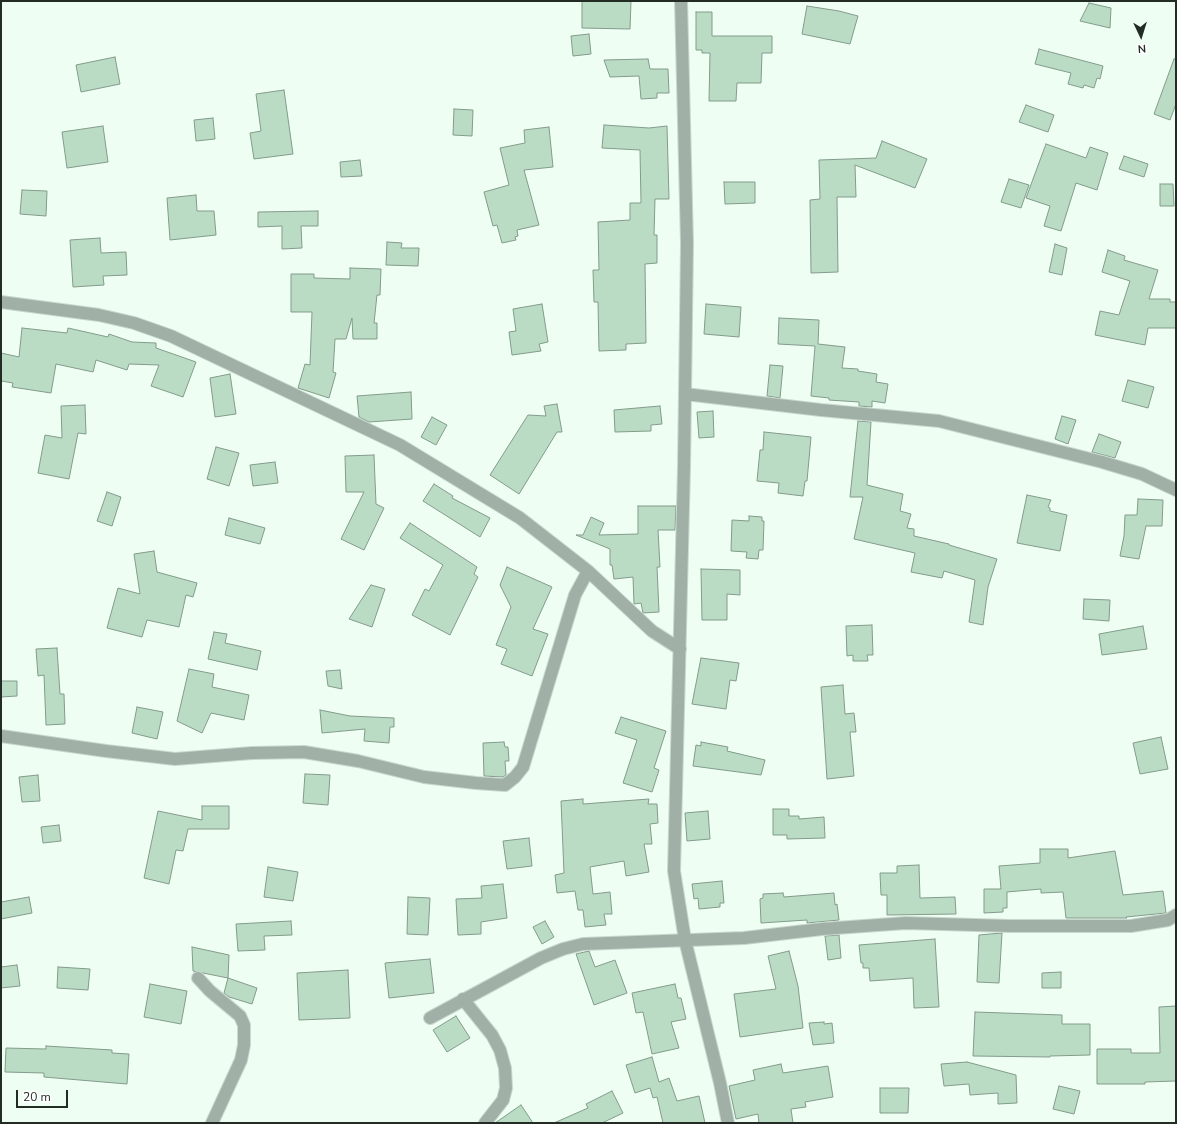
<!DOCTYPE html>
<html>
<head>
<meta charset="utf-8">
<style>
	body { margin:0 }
	#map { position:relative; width:1177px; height:1124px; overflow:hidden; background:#eefef3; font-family:"Nunito Sans",sans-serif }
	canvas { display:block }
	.frame { position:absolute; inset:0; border:2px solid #222c25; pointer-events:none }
	.north { position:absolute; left:1121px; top:16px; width:40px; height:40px; -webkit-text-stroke:3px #fff; paint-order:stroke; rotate:176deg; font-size:11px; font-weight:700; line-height:16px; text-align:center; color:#222c25 }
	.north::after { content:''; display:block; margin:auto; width:14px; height:18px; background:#222c25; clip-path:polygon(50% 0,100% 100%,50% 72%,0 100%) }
	.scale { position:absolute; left:16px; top:1090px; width:52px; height:18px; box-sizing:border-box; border:2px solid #222c25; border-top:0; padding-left:5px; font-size:12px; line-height:14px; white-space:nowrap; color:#222c25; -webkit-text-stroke:3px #fff; paint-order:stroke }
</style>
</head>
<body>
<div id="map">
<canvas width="1177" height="1124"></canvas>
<div class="frame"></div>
<div class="north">N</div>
<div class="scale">20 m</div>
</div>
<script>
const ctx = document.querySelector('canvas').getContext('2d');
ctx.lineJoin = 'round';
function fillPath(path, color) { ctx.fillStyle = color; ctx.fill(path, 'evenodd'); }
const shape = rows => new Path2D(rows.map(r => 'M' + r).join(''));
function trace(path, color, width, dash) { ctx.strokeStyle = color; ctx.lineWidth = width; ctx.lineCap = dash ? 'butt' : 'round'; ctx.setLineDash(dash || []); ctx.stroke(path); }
const building = shape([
	[582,1,631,1,630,29,582,28,582,1],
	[1089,3,1111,8,1110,28,1080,21,1089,3],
	[807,6,839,11,858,16,850,44,802,34,807,6],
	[696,12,712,12,712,36,772,36,772,53,762,53,761,83,737,83,736,101,709,101,710,53,702,53,702,50,696,50,696,12],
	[589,34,591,54,573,56,571,36,589,34],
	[1039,49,1103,66,1100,79,1097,78,1094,88,1084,85,1083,88,1068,84,1071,73,1035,64,1039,49],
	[115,57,120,84,81,92,76,65,115,57],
	[648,59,650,69,668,69,669,93,657,93,657,98,641,99,639,76,610,77,604,60,648,59],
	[1174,59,1176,59,1176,104,1170,120,1154,114,1174,59],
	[284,90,293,154,254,159,250,133,261,131,256,94,284,90],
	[1026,105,1054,115,1048,132,1019,122,1026,105],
	[454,109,473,110,472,136,453,135,454,109],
	[213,118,215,139,196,141,194,120,213,118],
	[604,125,649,128,667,126,669,199,655,199,654,235,657,235,657,263,645,264,646,343,626,344,626,350,599,351,598,302,594,302,593,270,599,270,598,222,630,220,630,203,641,203,640,150,602,148,604,125],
	[103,126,108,162,67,168,62,132,103,126],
	[549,127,553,167,524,170,539,225,517,230,518,236,515,237,516,240,502,243,497,225,493,226,484,192,509,185,500,148,525,143,524,130,549,127],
	[882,141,927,159,915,188,855,165,856,197,837,197,838,272,811,273,810,200,820,199,819,160,876,158,882,141],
	[1046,144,1086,158,1090,147,1108,153,1097,190,1076,183,1061,231,1044,226,1050,206,1026,198,1046,144],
	[1124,156,1148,164,1144,177,1119,169,1124,156],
	[360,160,362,176,341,177,340,162,360,160],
	[1009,179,1029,185,1021,208,1001,202,1009,179],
	[724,182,755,182,755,203,725,204,724,182],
	[1160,184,1173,184,1174,206,1160,206,1160,184],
	[22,190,47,191,46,216,20,214,22,190],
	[196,195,197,211,214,211,216,235,170,240,167,198,196,195],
	[318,211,318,226,301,226,302,248,282,249,282,226,258,227,258,212,318,211],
	[100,238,101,253,126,252,127,275,103,276,104,285,73,287,70,240,100,238],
	[387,242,402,243,401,248,419,248,418,266,386,265,387,242],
	[1055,244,1067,248,1062,275,1049,272,1055,244],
	[1108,250,1125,256,1124,260,1158,270,1149,299,1170,299,1170,302,1176,302,1176,328,1148,328,1145,345,1095,335,1100,311,1119,315,1130,281,1102,272,1108,250],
	[350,268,381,269,380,295,377,295,374,323,377,323,377,339,353,339,352,318,346,339,335,339,333,372,336,373,329,398,298,388,305,364,310,365,312,312,291,312,291,274,314,274,314,278,350,279,350,268],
	[542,304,548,342,539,344,541,351,512,355,509,332,516,331,513,309,542,304],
	[706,304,741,307,739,337,704,334,706,304],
	[779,318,819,320,818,344,845,347,842,368,858,369,858,371,877,374,876,382,888,384,885,403,872,401,872,407,859,406,859,402,829,400,829,398,811,396,815,346,778,344,779,318],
	[22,328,67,333,68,328,108,337,109,334,132,342,156,343,156,348,196,362,183,397,151,386,159,365,129,364,127,370,96,360,93,372,56,364,51,393,12,387,13,383,1,381,1,353,19,357,22,328],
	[770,365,783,366,780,398,767,396,770,365],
	[230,374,236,414,215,417,210,378,230,374],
	[1128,380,1154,387,1148,408,1122,401,1128,380],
	[411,392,412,419,369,422,359,417,357,396,411,392],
	[557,404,562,432,557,432,519,494,490,475,528,415,546,416,544,406,557,404],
	[85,405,86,434,78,433,69,479,38,473,45,435,62,438,61,406,85,405],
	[660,406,662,424,651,425,651,431,615,432,614,410,660,406],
	[713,411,714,437,699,438,697,412,713,411],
	[1062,416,1076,420,1068,444,1055,439,1062,416],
	[432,417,447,425,436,445,421,437,432,417],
	[858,421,871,422,867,485,903,494,900,511,911,514,907,528,914,529,914,536,949,544,949,545,997,559,988,587,983,625,969,622,975,580,944,571,942,578,911,572,915,553,854,539,863,497,850,497,858,421],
	[764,432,811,437,807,481,805,481,803,496,778,493,779,483,757,481,760,450,763,450,764,432],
	[1099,434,1121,442,1115,458,1092,452,1099,434],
	[216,447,239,453,229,486,207,479,216,447],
	[374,455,376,504,384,508,364,550,341,539,364,492,346,492,345,456,374,455],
	[275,462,278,483,253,486,250,465,275,462],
	[434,484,453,496,452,498,490,518,480,537,423,501,434,484],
	[107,492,121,497,112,526,97,521,107,492],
	[1027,495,1051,500,1048,507,1050,508,1050,511,1067,515,1060,551,1017,543,1027,495],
	[1138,499,1163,500,1162,526,1146,526,1139,559,1120,556,1124,536,1125,515,1137,515,1138,499],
	[638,506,676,506,675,530,658,530,660,567,657,567,659,612,643,613,641,603,634,604,633,577,614,579,612,565,610,565,610,549,576,535,583,535,591,517,604,523,599,535,638,534,638,506],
	[749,516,762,517,762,521,764,521,763,550,759,550,758,559,746,558,747,552,731,551,732,520,749,521,749,516],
	[229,518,265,528,260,544,225,535,229,518],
	[410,523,477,567,474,574,478,577,450,635,412,615,425,589,429,591,443,565,400,538,410,523],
	[154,551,157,572,197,583,193,597,186,595,179,627,147,620,142,637,107,628,118,588,140,594,134,554,154,551],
	[507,567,552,587,533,629,548,634,532,676,501,664,507,649,496,645,511,607,500,585,507,567],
	[701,569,740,570,740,595,727,594,727,620,702,620,701,569],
	[371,585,385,589,372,627,349,619,371,585],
	[1084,599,1110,600,1109,621,1083,619,1084,599],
	[872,625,873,655,867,655,868,661,853,661,853,655,847,656,846,626,872,625],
	[1143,626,1147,649,1102,655,1099,634,1143,626],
	[214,632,227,634,225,643,261,651,257,670,208,659,214,632],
	[57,648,60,694,64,694,65,724,46,725,44,675,38,676,36,649,57,648],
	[701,658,739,663,736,681,730,680,726,709,692,704,701,658],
	[189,669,214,674,212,687,249,695,244,720,211,713,202,733,177,721,189,669],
	[340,670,342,689,328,686,326,671,340,670],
	[1,681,17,681,17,696,1,697,1,681],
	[843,685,845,714,854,713,856,732,850,732,854,776,827,779,821,687,843,685],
	[137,707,163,712,157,739,132,733,137,707],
	[320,710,350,716,394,718,394,727,390,727,389,743,364,741,365,729,322,733,320,710],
	[621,717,666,731,654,768,659,770,652,792,623,783,637,740,615,733,621,717],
	[1161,737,1168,769,1140,774,1133,743,1161,737],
	[504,742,505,747,508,747,509,761,505,761,506,775,503,777,484,776,483,743,504,742],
	[701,742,728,747,727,751,765,760,761,775,693,766,696,745,701,746,701,742],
	[305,774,330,775,328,805,303,803,305,774],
	[38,775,40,801,22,802,19,777,38,775],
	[583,799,583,804,649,799,648,804,657,804,658,823,650,824,652,844,644,844,649,872,626,876,624,861,590,867,593,894,610,892,612,914,604,914,606,925,585,927,583,910,578,910,575,891,557,893,555,875,564,873,561,801,583,799],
	[202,806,229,806,229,829,188,829,183,851,176,850,169,884,144,878,158,811,202,820,202,806],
	[773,809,789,809,789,816,799,816,799,819,824,817,825,838,787,839,787,835,773,835,773,809],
	[708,811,710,839,687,841,685,813,708,811],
	[59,825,61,841,43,843,41,827,59,825],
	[529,838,532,866,507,869,503,841,529,838],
	[1040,849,1068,849,1068,858,1115,851,1123,895,1163,891,1166,913,1126,917,1127,918,1066,918,1063,892,1041,893,1041,889,1007,892,1007,908,1003,908,1003,912,984,913,984,889,1001,889,999,866,1040,863,1040,849],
	[919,865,920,898,955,897,956,914,887,915,887,895,881,895,880,873,897,873,897,866,919,865],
	[268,867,298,872,293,901,264,897,268,867],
	[722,881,724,903,720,903,720,907,699,909,698,898,694,899,692,884,722,881],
	[503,884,507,918,481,922,481,934,458,935,456,899,482,898,481,886,503,884],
	[783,893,784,897,834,893,835,905,837,904,839,920,807,923,807,920,761,923,760,899,763,898,763,894,783,893],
	[29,897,32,913,1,919,1,902,29,897],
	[408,897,430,898,428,935,407,934,408,897],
	[291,921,292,935,264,936,265,950,238,951,236,924,291,921],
	[545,921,554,937,542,944,533,927,545,921],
	[1002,933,999,983,977,982,979,935,1002,933],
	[839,935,841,958,828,960,825,936,839,935],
	[935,939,939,1007,914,1008,913,978,870,981,869,968,863,968,863,963,861,963,859,945,935,939],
	[192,947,229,955,228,978,193,971,192,947],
	[589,951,595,967,615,960,627,993,594,1005,576,954,589,951],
	[789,951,798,986,803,1028,740,1037,734,994,776,989,768,956,789,951],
	[430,959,434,993,389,998,385,963,430,959],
	[17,965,20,986,1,988,1,967,17,965],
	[58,967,90,969,88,990,57,988,58,967],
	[348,970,350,1018,299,1020,297,973,348,970],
	[1061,972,1061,988,1042,988,1042,973,1061,972],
	[228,978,257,988,252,1004,229,997,224,993,228,978],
	[150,984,187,991,181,1024,144,1017,150,984],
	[675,984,678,998,681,998,686,1019,671,1022,679,1048,652,1054,643,1012,636,1013,632,993,675,984],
	[1176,1006,1176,1081,1145,1082,1145,1084,1097,1084,1097,1049,1131,1049,1131,1053,1160,1053,1159,1007,1176,1006],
	[975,1012,1062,1015,1062,1024,1090,1024,1090,1055,1050,1056,1050,1057,973,1056,975,1012],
	[456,1016,470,1038,447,1052,433,1030,456,1016],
	[824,1022,824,1024,832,1023,834,1043,813,1045,809,1023,824,1022],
	[46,1046,112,1050,112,1053,129,1054,127,1084,44,1077,44,1073,5,1072,6,1048,46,1049,46,1046],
	[652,1057,659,1082,669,1078,677,1101,699,1096,705,1123,663,1123,657,1097,653,1098,650,1088,635,1093,626,1065,652,1057],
	[967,1062,1016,1075,1017,1103,998,1104,998,1093,970,1095,969,1084,944,1086,941,1064,967,1062],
	[781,1064,783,1073,828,1066,833,1097,805,1102,806,1107,791,1109,793,1123,759,1123,758,1114,736,1119,729,1086,755,1080,753,1070,781,1064],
	[1059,1086,1080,1091,1074,1114,1053,1109,1059,1086],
	[880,1088,909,1088,908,1113,880,1113,880,1088],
	[612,1091,623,1113,602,1123,554,1123,588,1108,586,1104,612,1091],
	[521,1105,533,1123,495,1123,521,1105]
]);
fillPath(building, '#badcc5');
trace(building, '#839b8a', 1);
const minor = shape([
	[681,1,687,244,684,467,674,871,685,940,720,1083,728,1123],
	[1,302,99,315,134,323,171,336,400,445,520,518,588,571,652,631,680,649],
	[685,394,821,410,939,421,1102,462,1142,474,1176,490],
	[1,736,106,751,175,759,252,753,304,752,358,761,424,777,476,783,505,785,515,777,523,767,575,595,588,571],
	[198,978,210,991,240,1016,244,1025,244,1045,241,1060,212,1123],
	[463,999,492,1035,500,1050,505,1068,506,1088,503,1100,485,1123],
	[430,1018,541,958,563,949,583,944,744,938,822,929,906,923,1010,926,1131,926,1168,920,1176,915]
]);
trace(minor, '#c9d8ce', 14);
trace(minor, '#a1b0a6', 12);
</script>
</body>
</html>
